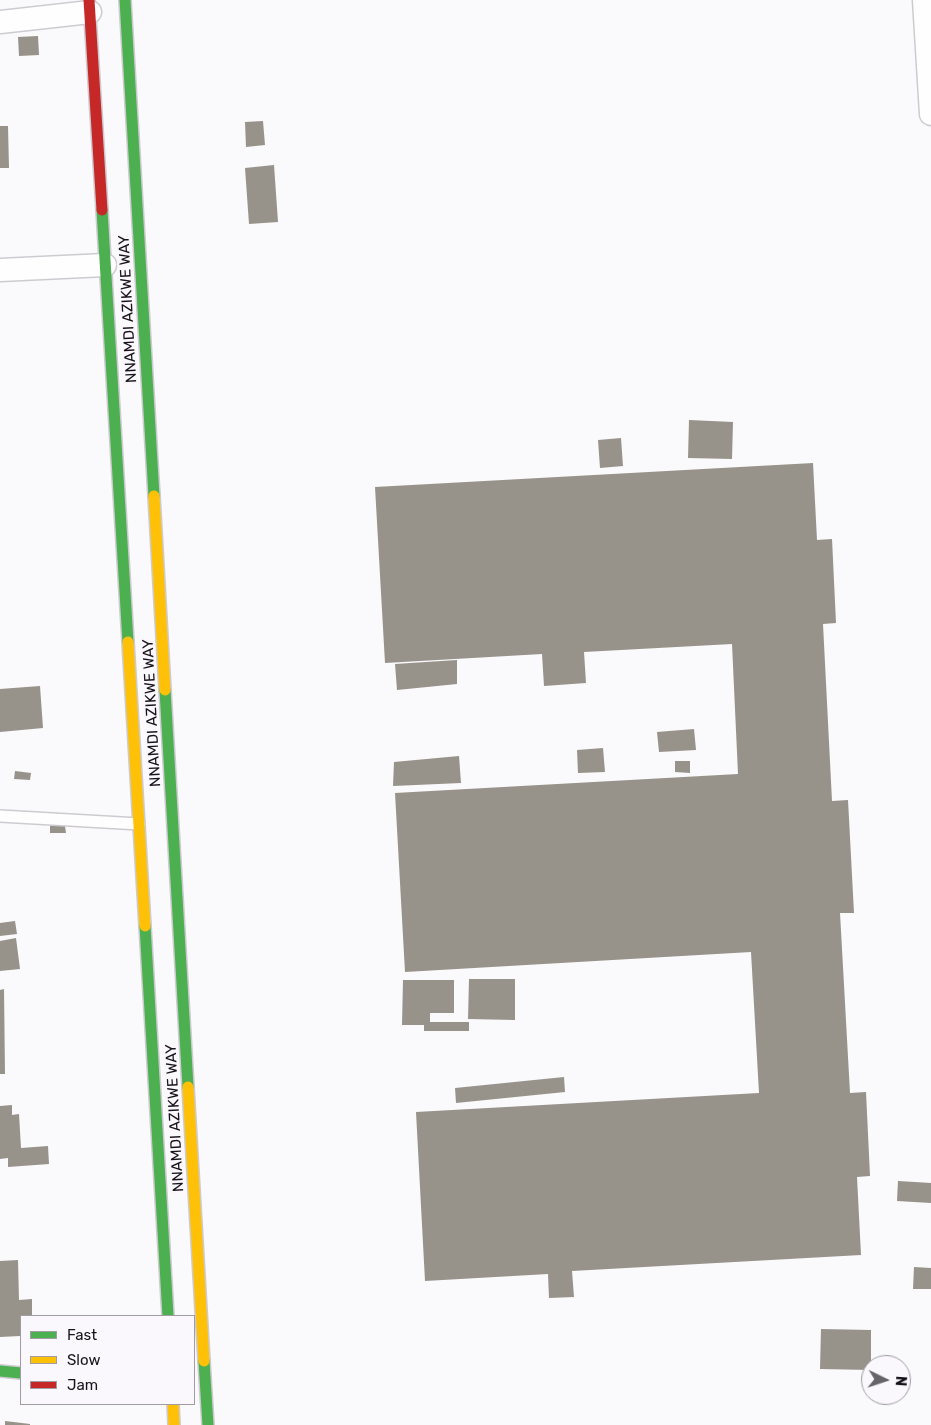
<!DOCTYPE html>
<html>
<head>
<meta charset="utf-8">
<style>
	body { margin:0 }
	#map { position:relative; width:931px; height:1425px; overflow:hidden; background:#faf9fb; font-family:Rubik,sans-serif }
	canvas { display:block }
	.legend { position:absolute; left:20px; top:1315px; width:175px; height:90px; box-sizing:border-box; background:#faf8fc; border:1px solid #9f9ca2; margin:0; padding:6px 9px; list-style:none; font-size:15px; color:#17131a }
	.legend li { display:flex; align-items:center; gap:10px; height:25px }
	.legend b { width:25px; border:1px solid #9f9ca2 }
	.north { position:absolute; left:861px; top:1355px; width:50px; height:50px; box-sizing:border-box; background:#faf8fc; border:1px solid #9f9ca2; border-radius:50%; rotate:94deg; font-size:14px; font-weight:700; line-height:20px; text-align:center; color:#17131a }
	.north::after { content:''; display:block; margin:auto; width:18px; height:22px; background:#666469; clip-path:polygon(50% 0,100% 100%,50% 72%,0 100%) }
</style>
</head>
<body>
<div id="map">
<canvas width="931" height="1425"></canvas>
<ul class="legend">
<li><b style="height:6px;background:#4caf50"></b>Fast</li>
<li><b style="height:6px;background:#ffc107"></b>Slow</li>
<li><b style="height:6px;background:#c62828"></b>Jam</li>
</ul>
<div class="north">N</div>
</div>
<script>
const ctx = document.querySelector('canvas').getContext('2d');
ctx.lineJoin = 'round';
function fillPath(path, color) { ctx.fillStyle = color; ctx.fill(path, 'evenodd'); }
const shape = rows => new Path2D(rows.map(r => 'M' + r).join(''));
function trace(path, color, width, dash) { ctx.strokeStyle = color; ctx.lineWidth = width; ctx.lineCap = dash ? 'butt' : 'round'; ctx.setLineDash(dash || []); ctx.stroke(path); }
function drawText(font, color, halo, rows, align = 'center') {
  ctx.font = font + ' Rubik,sans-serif'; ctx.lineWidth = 5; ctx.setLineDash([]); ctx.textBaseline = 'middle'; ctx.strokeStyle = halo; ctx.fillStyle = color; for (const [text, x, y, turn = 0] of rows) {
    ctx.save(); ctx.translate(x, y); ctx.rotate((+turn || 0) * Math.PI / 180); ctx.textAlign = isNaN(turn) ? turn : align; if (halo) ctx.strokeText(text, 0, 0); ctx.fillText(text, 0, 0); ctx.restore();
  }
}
fillPath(shape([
	[38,36,39,55,19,56,18,37],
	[263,121,265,145,246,147,245,122],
	[0,126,8,126,9,168,0,168],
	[274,165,278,222,249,224,245,168],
	[689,420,733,422,732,459,688,458],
	[621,438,623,466,600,468,598,440],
	[813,463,817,540,832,539,836,623,823,624,832,801,848,800,854,913,840,913,850,1093,866,1092,870,1176,857,1177,861,1255,572,1271,574,1297,549,1298,548,1274,425,1281,416,1112,759,1093,751,952,405,972,395,793,738,774,732,644,584,652,586,683,544,686,542,654,385,663,375,487],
	[457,660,457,684,397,690,395,664],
	[40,686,43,728,0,732,0,689],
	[694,729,696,750,659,752,657,732],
	[603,748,605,772,578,773,577,750],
	[459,756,461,783,393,786,394,762],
	[675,761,690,761,690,773,675,772],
	[15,771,31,773,30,780,14,779],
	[50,826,65,826,66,833,50,833],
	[15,921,17,934,0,936,0,923],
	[16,938,20,969,0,971,0,941],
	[469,979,515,979,515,1020,468,1019],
	[403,980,454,980,454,1013,430,1013,430,1022,469,1022,469,1031,424,1031,424,1025,402,1025],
	[4,989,5,1074,0,1074,0,990],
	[564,1077,565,1092,456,1103,455,1088],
	[12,1105,12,1115,19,1114,21,1148,48,1146,49,1164,8,1167,8,1158,0,1159,0,1106],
	[898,1181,931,1183,931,1203,897,1201],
	[18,1260,19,1300,32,1299,32,1316,21,1316,20,1336,0,1337,0,1261],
	[914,1267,931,1268,931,1289,913,1289],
	[821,1329,871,1330,871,1370,820,1369],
	[5,1421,30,1424,30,1425,5,1425]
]), '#97928a');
const lane = shape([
	[0,816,139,824]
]);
const street = shape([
	[924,0,931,114],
	[0,22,90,12],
	[0,270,105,265]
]);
const fast = shape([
	[125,0,154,496],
	[102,210,128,642],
	[165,690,188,1087],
	[145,926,168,1316],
	[204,1361,208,1425],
	[0,1371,21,1373]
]);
const slow = shape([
	[154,496,165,690],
	[128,642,145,926],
	[188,1087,204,1361],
	[173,1404,174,1425]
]);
const jam = shape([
	[89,0,102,210]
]);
trace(lane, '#cdcbd0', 14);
trace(street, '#cdcbd0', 25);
trace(fast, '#cdcbd0', 14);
trace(slow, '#cdcbd0', 14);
trace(jam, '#cdcbd0', 14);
trace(lane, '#fefefe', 11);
trace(street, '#fefefe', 22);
trace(fast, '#4caf50', 11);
trace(slow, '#ffc107', 11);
trace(jam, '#c62828', 11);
drawText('15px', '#17131a', '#faf8fc', [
	["NNAMDI AZIKWE WAY",128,309,-93],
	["NNAMDI AZIKWE WAY",152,713,-93],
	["NNAMDI AZIKWE WAY",175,1118,-93]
]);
</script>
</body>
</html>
